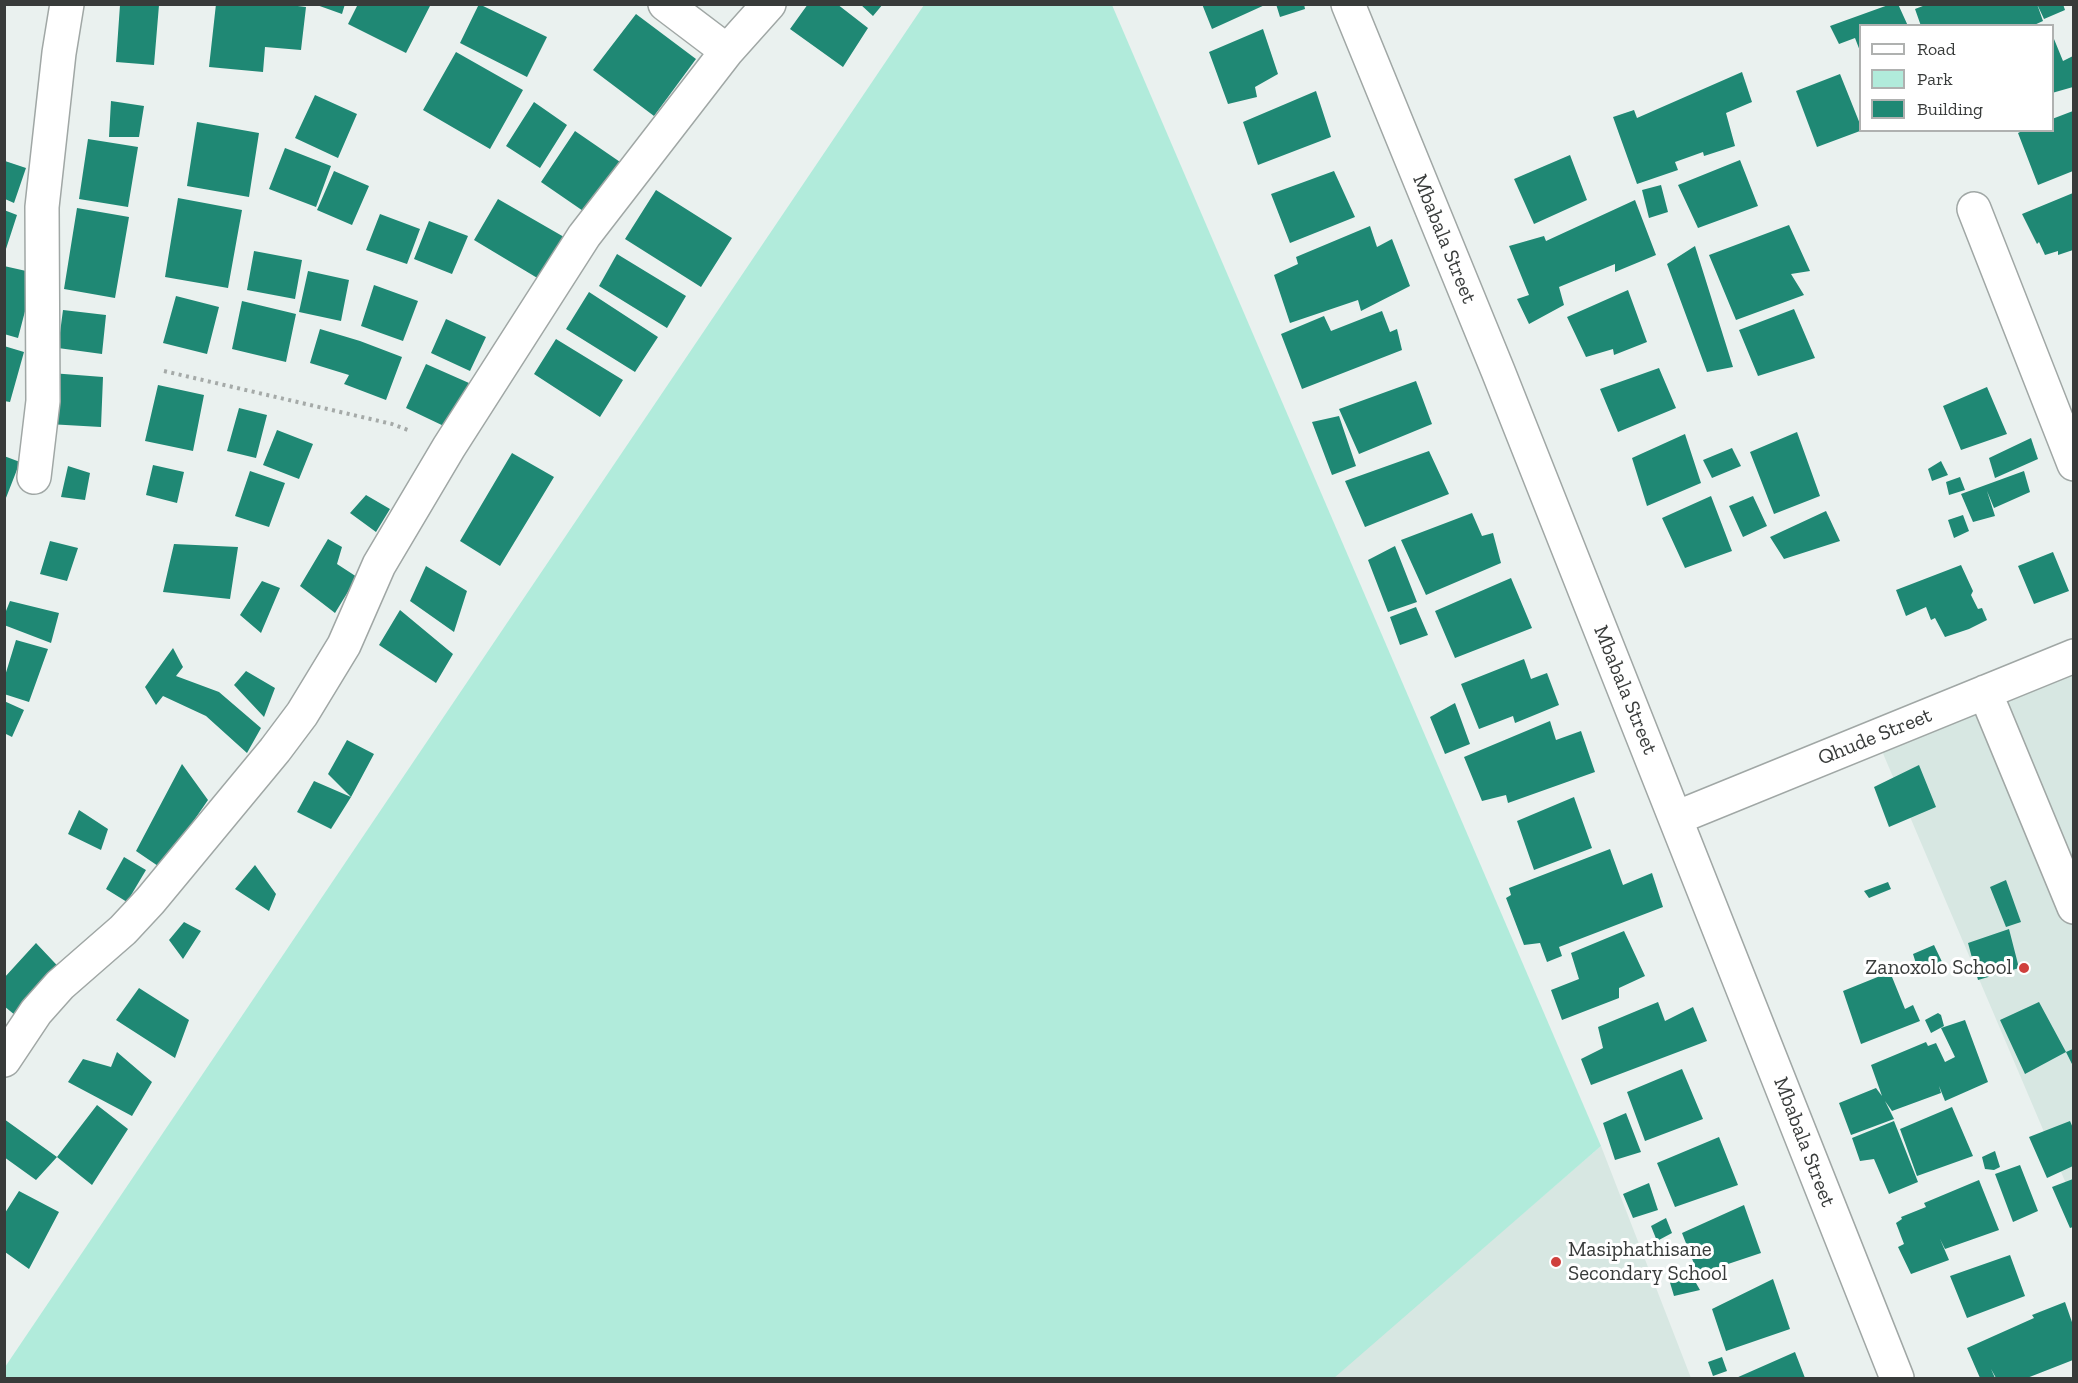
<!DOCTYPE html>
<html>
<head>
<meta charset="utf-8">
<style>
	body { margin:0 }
	#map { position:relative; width:2078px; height:1383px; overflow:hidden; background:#eaf1ef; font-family:"Zilla Slab",serif }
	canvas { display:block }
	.frame { position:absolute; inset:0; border:6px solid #383b3a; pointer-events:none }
	.legend { position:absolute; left:1859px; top:24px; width:195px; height:108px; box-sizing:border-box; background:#fff; border:2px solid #afb1b0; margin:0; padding:8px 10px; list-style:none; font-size:18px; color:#383b3a }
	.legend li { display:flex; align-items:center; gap:12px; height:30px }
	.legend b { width:30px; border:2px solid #afb1b0 }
</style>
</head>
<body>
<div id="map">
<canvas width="2078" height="1383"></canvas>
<div class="frame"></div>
<ul class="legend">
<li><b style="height:8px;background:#fff"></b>Road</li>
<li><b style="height:16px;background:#b1ebdb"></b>Park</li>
<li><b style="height:16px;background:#1f8874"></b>Building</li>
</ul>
</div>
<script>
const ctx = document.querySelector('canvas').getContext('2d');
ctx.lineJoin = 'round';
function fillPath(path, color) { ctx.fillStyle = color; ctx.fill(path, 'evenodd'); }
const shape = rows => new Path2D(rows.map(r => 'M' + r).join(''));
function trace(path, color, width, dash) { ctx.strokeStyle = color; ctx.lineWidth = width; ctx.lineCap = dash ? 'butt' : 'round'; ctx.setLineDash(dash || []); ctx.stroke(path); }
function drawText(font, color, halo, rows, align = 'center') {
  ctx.font = font + ' "Zilla Slab",serif'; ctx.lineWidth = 6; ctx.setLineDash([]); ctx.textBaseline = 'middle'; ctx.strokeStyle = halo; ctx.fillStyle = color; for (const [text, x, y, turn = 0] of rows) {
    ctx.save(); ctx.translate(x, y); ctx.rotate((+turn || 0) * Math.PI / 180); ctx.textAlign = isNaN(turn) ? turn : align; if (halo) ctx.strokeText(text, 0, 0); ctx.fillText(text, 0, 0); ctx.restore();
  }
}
fillPath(shape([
	[2073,656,2073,1200,1876,737],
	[1601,1146,1691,1378,1331,1378]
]), '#d7e7e2');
fillPath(shape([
	[924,5,1112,5,1601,1146,1334,1378,5,1378,5,1367]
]), '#b1ebdb');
fillPath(shape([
	[216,4,281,4,306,7,301,50,265,47,263,72,209,67],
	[314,4,345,4,342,14],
	[358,4,431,4,406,53,348,24],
	[479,4,547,37,527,77,460,43],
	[808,4,837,4,868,28,843,67,790,29],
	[860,4,883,4,873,16],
	[1202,4,1267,4,1212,29],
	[1276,4,1304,4,1305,9,1280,17],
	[1891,4,1898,4,1908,26,1860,26,1860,51,1855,38,1839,44,1830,26],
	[1928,4,2037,4,2043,21,2032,26,1921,26,1915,9],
	[2037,4,2063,4,2065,10,2044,19],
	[120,5,159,5,154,65,116,62],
	[636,14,696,59,654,116,593,70],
	[1263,29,1278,74,1255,87,1257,97,1228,104,1209,52],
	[2054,39,2063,61,2073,56,2073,87,2052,93,2052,40],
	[456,52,523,90,490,149,423,110],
	[1742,72,1752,102,1726,113,1735,146,1704,156,1703,152,1675,162,1678,170,1637,184,1613,117,1634,110,1637,118],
	[1840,74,1860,124,1860,131,1817,147,1796,91],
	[1316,91,1331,137,1258,165,1243,122],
	[315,95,357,114,338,158,295,138],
	[111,101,144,106,139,137,109,137],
	[534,102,567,125,540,168,506,146],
	[2073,111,2073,171,2038,185,2018,133,2024,130,2052,130,2052,119],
	[197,122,259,133,249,197,187,186],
	[575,131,623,164,589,215,541,182],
	[88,139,138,147,128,207,79,199],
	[285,148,331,166,316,207,269,189],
	[1570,155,1587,200,1534,224,1514,179],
	[1740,160,1758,206,1698,228,1678,185],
	[5,161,26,168,14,203,5,199],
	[334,171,369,186,352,225,317,210],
	[1334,171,1355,217,1290,243,1271,194],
	[1661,185,1668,212,1649,218,1642,190],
	[656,190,732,238,701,287,625,239],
	[2073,193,2073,250,2058,255,2058,251,2045,255,2039,242,2037,244,2022,214],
	[178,198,242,210,228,288,165,277],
	[498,199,564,237,539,279,474,240],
	[1635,200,1656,255,1615,272,1615,264,1559,287,1564,305,1529,324,1517,299,1529,295,1509,246,1544,236,1546,241],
	[77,208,129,217,115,298,64,289],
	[4,210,17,215,5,252,4,252],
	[380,214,420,229,407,264,366,250],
	[429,221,468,236,452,274,414,259],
	[1789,225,1810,271,1791,274,1804,295,1736,320,1709,255],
	[1370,226,1377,247,1392,239,1410,286,1361,311,1358,300,1290,323,1274,275,1298,264,1296,257],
	[1695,246,1733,367,1707,372,1667,264],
	[254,251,302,260,295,299,247,290],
	[617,254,686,296,667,328,599,286],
	[4,266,35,273,18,338,4,334],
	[308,271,349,280,341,321,299,312],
	[374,285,418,301,403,341,361,326],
	[1628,290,1647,342,1614,355,1613,349,1586,357,1567,317],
	[589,292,658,337,635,372,566,329],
	[176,296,219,307,207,354,163,343],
	[242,301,296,314,286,362,232,349],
	[1794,309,1815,358,1758,376,1739,330],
	[63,310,106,315,102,354,58,348],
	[1382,311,1390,332,1397,329,1402,350,1302,389,1281,334,1324,316,1331,331],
	[446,319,486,337,470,371,431,353],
	[320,329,360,341,402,357,386,400,344,384,349,375,310,363],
	[556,339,623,380,600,417,534,374],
	[4,346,24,352,10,402,4,401],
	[426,364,469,383,448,428,406,408],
	[1659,368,1676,408,1618,432,1600,389],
	[51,373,103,377,101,427,48,424],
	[1416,381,1432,424,1359,454,1339,409],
	[158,385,204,395,193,451,145,441],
	[1987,387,2007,434,1961,450,1943,406],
	[239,408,267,415,256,458,227,451],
	[1339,416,1356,466,1332,475,1312,422],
	[277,430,313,444,299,479,263,465],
	[1797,432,1820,496,1774,514,1750,452],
	[1685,434,1701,483,1647,506,1632,458],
	[2031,438,2038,459,1995,478,1989,458],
	[1732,448,1741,466,1712,478,1703,460],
	[1429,451,1449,494,1365,527,1345,481],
	[512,453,554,477,500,566,460,541],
	[4,456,20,462,4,503],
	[1941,461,1948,475,1932,481,1928,469],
	[153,465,184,472,177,503,146,495],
	[68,466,90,473,85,500,61,497],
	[250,471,285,483,269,527,235,516],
	[2024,471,2030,492,1994,508,1987,491,1995,516,1973,522,1961,494],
	[1960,477,1965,490,1949,495,1946,482],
	[366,495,390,509,376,532,350,513],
	[1711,496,1732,551,1685,568,1662,518],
	[1753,496,1767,526,1743,537,1729,506],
	[1826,511,1840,541,1784,559,1770,537],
	[1472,513,1482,536,1493,533,1501,563,1426,595,1401,540],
	[1963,515,1969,531,1954,538,1948,520],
	[328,539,342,547,337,564,357,577,335,613,300,586],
	[50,541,78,548,67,581,40,574],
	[174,544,238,547,230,599,163,592],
	[1395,546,1417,602,1388,612,1368,560],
	[2053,552,2069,591,2034,604,2018,566],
	[1961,565,1973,591,1971,595,1978,609,1982,608,1987,620,1969,629,1945,637,1935,618,1931,620,1926,607,1906,616,1896,590],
	[426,566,467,591,454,632,410,601],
	[1511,578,1532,628,1455,658,1435,611],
	[262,581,280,588,261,633,240,615],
	[10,601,59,613,51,643,4,625,4,616],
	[1416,607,1428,635,1400,645,1390,617],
	[400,610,453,654,436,683,379,645],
	[16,640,48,649,29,702,4,694,4,679],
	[173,648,183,667,176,676,219,692,261,728,247,753,206,716,163,696,156,705,145,687],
	[1524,659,1531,679,1547,673,1559,705,1515,723,1513,716,1479,729,1461,684],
	[246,671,275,688,264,717,234,685],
	[4,701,24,710,12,737,4,733],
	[1455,703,1470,744,1445,754,1430,717],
	[1550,721,1556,740,1581,731,1595,772,1508,803,1506,795,1482,801,1464,757],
	[347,740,374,754,351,797,328,774],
	[182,764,208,800,161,868,136,851],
	[1919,765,1936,807,1889,827,1874,787],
	[314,781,351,797,331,829,297,812],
	[1574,797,1592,848,1534,870,1517,821],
	[79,810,108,829,101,850,68,834],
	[1610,849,1623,885,1652,873,1663,907,1559,947,1562,956,1547,962,1540,943,1524,945,1506,898,1511,895,1509,888],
	[124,857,146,870,127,902,106,889],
	[255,865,276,894,269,911,235,889],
	[2006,880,2021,922,2006,927,1990,887],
	[1888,882,1891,889,1869,898,1864,891],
	[184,922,201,931,183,959,169,940],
	[2009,929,2019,968,1978,980,1968,943],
	[1624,931,1645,976,1619,988,1619,998,1562,1020,1551,990,1579,979,1571,953],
	[36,943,69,978,27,1025,4,1006,4,978],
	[1934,945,1944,966,1919,973,1913,954],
	[1890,972,1905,1009,1913,1005,1920,1021,1861,1044,1843,991],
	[139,988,189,1020,175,1058,116,1020],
	[1658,1002,1665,1021,1693,1007,1707,1041,1591,1085,1581,1059,1603,1048,1598,1027],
	[2039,1002,2066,1052,2073,1049,2073,1066,2066,1052,2025,1074,2000,1020],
	[1938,1013,1941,1015,1944,1026,1931,1033,1925,1020],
	[1965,1020,1988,1082,1945,1101,1939,1086,1941,1093,1892,1111,1885,1101,1894,1119,1851,1135,1839,1103,1876,1088,1882,1096,1871,1065,1926,1042,1928,1046,1936,1043,1945,1062,1955,1057,1941,1028],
	[117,1052,152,1082,132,1116,68,1082,83,1059,111,1067],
	[1682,1069,1703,1119,1645,1141,1627,1092],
	[97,1105,128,1129,92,1185,57,1157],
	[1952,1107,1973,1156,1917,1176,1900,1129],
	[1626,1113,1641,1152,1615,1160,1603,1123],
	[4,1119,57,1157,36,1180,4,1157],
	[1894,1121,1918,1182,1889,1194,1874,1159,1860,1161,1852,1138],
	[2070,1121,2073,1128,2073,1166,2047,1178,2029,1137],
	[1719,1137,1738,1185,1675,1207,1657,1163],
	[1995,1151,2000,1167,1994,1170,1985,1169,1982,1157],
	[2020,1165,2038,1211,2013,1222,1995,1174],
	[2073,1179,2073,1227,2070,1228,2052,1187],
	[1979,1180,1999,1230,1945,1249,1940,1239,1949,1260,1911,1274,1898,1247,1904,1244,1896,1223,1902,1219,1901,1217,1926,1207,1924,1203],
	[1649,1183,1658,1210,1633,1218,1623,1194],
	[19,1191,59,1212,29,1269,5,1252,5,1213],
	[1744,1205,1761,1253,1698,1274,1682,1233],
	[1666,1218,1672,1233,1657,1241,1651,1226],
	[2010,1255,2025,1296,1967,1318,1950,1276],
	[1688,1269,1700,1290,1674,1296,1668,1276],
	[1773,1279,1790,1329,1726,1351,1712,1309],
	[2065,1302,2073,1325,2073,1360,2027,1378,1996,1378,1991,1369,1995,1378,1980,1378,1967,1348,2034,1318,2032,1315],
	[1795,1352,1805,1378,1736,1378],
	[1722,1357,1727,1371,1713,1376,1708,1362]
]), '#1f8874');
const minor = shape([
	[665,4,727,51],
	[1348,4,1498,371,1897,1378],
	[1974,209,2074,464],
	[34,477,43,401,42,207,59,53,67,4],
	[1985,692,2074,907],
	[1676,818,2074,656],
	[4,1060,36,1012,60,985,123,930,150,901,275,750,302,714,344,645,379,565,449,447,584,236,727,51,769,4]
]);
trace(minor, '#a0a7a5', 36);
trace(shape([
	[164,371,392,424,408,430]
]), '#a5aaa8', 4, [3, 4.5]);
trace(minor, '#fff', 33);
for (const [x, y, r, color] of [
	[2024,968,6,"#cf403c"],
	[1556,1262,6,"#cf403c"]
]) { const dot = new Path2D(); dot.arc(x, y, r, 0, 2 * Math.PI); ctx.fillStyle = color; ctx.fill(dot); trace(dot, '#fff', 2); }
drawText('21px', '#383b3a', '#fff', [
	["Mbabala Street",1444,239,68],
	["Mbabala Street",1625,690,68],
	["Qhude Street",1875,737,-22],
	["Mbabala Street",1804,1142,69]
]);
drawText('21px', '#383b3a', '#fff', [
	["Zanoxolo School",2012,968],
	["Masiphathisane",1568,1250,"left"],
	["Secondary School",1568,1274,"left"]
], 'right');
</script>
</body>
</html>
